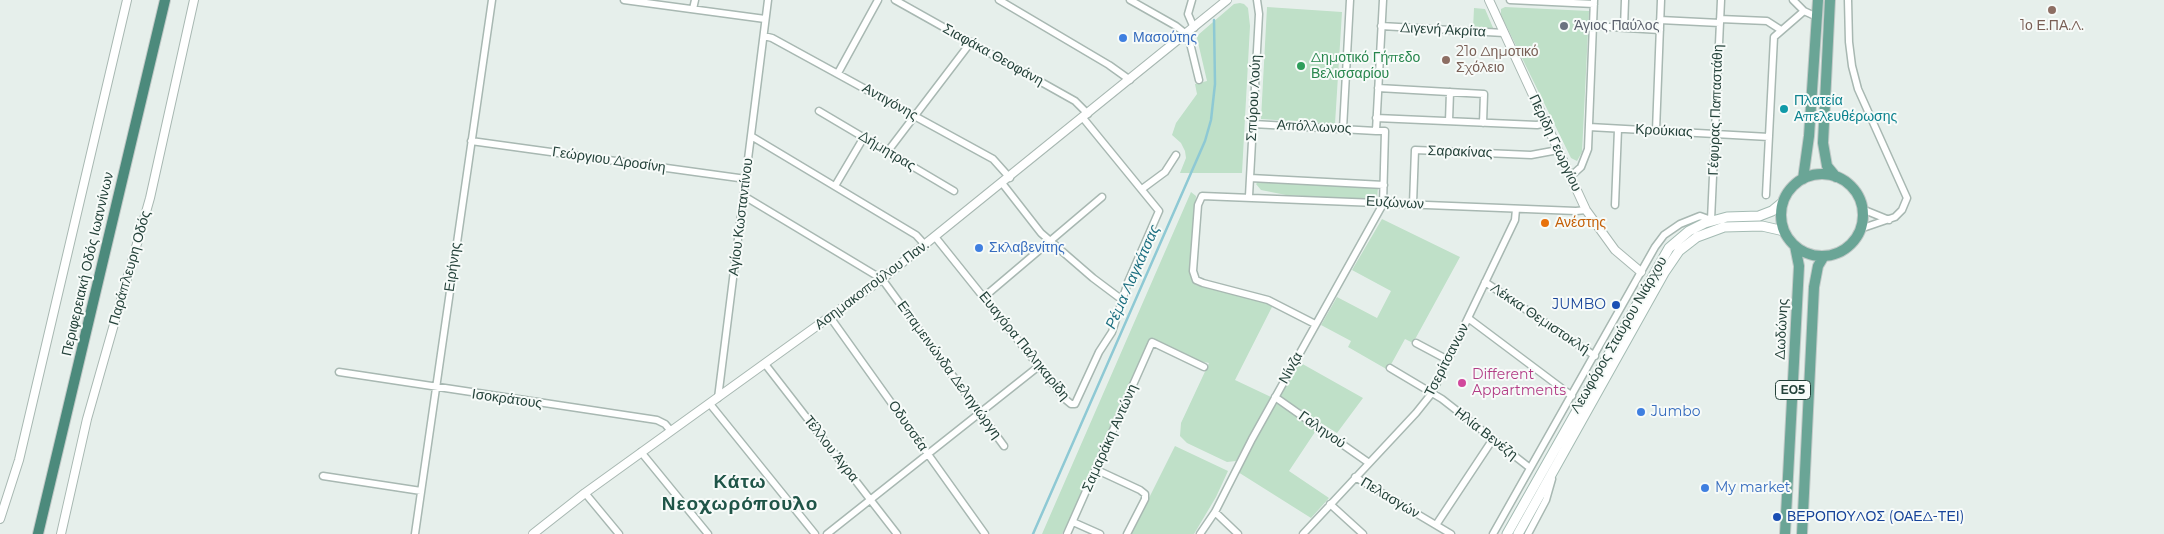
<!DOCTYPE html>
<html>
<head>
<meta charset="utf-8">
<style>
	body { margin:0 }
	canvas { display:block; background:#e6efeb }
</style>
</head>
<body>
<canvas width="2164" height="534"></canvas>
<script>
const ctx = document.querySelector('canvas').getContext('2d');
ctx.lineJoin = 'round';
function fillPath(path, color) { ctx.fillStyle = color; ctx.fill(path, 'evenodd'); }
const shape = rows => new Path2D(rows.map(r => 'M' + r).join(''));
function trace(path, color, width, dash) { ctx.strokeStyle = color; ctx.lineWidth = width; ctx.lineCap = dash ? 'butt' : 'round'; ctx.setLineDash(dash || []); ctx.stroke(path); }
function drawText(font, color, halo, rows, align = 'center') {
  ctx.font = font + ' Montserrat,sans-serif'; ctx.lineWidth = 4; ctx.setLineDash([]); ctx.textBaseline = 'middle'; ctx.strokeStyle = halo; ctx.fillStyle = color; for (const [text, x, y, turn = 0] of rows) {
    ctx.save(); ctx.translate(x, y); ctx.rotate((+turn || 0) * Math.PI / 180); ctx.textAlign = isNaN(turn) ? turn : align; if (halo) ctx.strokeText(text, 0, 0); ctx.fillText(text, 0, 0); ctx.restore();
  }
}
fillPath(shape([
	[1240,3,1244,4,1248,8,1250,26,1242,173,1180,173,1186,158,1185,151,1181,143,1172,135,1176,123,1197,94,1195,84,1207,81,1197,38,1198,35,1234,4],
	[1267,7,1342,12,1335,124,1261,119],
	[1505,7,1589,11,1582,152,1577,161,1571,158,1501,15,1501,9],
	[1474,8,1485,9,1494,30,1473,29],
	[1258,182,1378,187,1377,200,1286,195,1261,190,1256,184],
	[1191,192,1196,196,1190,274,1192,281,1196,285,1254,299,1273,305,1235,380,1271,397,1236,461,1227,462,1187,443,1180,436,1181,423,1209,363,1194,360,1150,338,1087,485,1062,534,1042,534],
	[1382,219,1460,257,1413,343,1405,339,1388,370,1348,347,1351,341,1321,325,1337,297,1377,318,1391,291,1352,270],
	[1299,362,1363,398,1337,433,1321,423,1289,471,1329,498,1311,518,1238,472],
	[1175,446,1228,471,1216,497,1194,534,1131,534]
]), '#bfe0c8');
trace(shape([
	[1033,534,1205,141,1211,120,1215,84,1214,20]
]), '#8ec9d4', 2.5);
const minor = shape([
	[624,0,765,19],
	[895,0,1075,101,1088,114],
	[999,0,1109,65,1130,80],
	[1130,0,1176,26,1186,34,1190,43,1199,80],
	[1192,0,1188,14,1194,28],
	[1510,0,1594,4],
	[1793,0,1804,11],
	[1848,0,1849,42,1852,66,1858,89,1907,198,1902,210,1895,217,1860,229],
	[693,9,695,0],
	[1720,19,1767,21,1781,30],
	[1660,20,1720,23],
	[1381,26,1504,33],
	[1593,26,1660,30],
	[1624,28,1625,0],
	[764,36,772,38,993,159,1010,178],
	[838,73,878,0],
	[1378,88,1484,94,1483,123],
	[819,111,954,191],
	[1376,118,1537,125,1546,123],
	[1449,121,1450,92],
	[1253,124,1376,131],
	[1589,127,1769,137],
	[1343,129,1350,0],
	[1656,131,1661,0],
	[751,136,916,235,926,246],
	[471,141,746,179],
	[888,151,971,42],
	[1570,177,1581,167,1588,149,1594,0],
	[1250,178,1384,185],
	[1002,183,1041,233,1093,278,1121,299],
	[835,186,864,137],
	[1142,189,1165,172,1176,155],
	[1766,195,1774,37,1804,11,1817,17],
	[744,196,882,279,1004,446],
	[1249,196,1259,14,1257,0],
	[1413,204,1415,150,1531,155,1558,150],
	[1615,205,1618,129],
	[1862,209,1889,220],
	[936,238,1065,399,1071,404,1075,404,1099,352,1112,332,1128,282,1159,211,1083,118],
	[1485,282,1595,356],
	[984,297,1102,197],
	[830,317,985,534],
	[1468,318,1572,396],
	[1315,324,1268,300,1203,283,1196,280,1193,271,1198,205,1202,196,1576,211,1586,210],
	[1416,343,1448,360],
	[765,364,897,534],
	[1390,368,1442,399,1530,468],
	[339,372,657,420,665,424,671,431],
	[1275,397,1369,463],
	[718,398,768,0],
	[710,404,815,534],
	[641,452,708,534],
	[1097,470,1140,490,1145,494,1145,499,1127,534],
	[323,476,421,491],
	[1355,477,1451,534],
	[585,493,619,534],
	[1330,504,1363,534],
	[1215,512,1238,534],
	[1073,522,1100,534],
	[1436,525,1493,439],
	[415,534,492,0],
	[827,534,1039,366],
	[1067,534,1152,342,1204,367],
	[1200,534,1215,512,1252,439,1383,204,1385,131,1376,131,1383,0],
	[1303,534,1416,413,1432,393,1515,220,1516,209],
	[1493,534,1655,247,1664,235,1680,224,1700,216,1711,220,1721,0],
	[1528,534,1546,500,1552,479]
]);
const tertiary = shape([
	[1489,0,1586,210,1615,250,1641,272],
	[0,519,19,460,127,0],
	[61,534,87,419,150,198,194,0],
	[533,534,585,493,882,279,1227,0]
]);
const secondary = shape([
	[1507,534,1669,248,1689,231,1705,223,1727,217,1759,216,1772,211,1783,202],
	[1518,534,1664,273,1679,251,1697,237,1724,227,1762,226,1784,231]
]);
const primary = shape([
	[1830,0,1823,143,1827,166,1836,177],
	'1781 215a41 41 0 1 1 82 0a41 41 0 1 1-82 0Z',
	[1803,179,1809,136,1818,0],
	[1785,534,1799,266,1795,246],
	[1802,534,1814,287,1818,266,1824,256]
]);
const trunk = shape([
	[38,534,165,0]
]);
trace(minor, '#a8b8b2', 9);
trace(tertiary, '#a8b8b2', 10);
trace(secondary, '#a4bbb3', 11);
trace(primary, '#c2cac8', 12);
trace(trunk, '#c2cac8', 12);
trace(minor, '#fff', 6);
trace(tertiary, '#fff', 8);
trace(secondary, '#fff', 9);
trace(primary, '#6aa596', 10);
trace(trunk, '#4c8a7c', 10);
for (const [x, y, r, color] of [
	[2052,10,5,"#8d6e63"],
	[1564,26,5,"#6b7280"],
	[1123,38,5,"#3f7fe0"],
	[1446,60,5,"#8d6e63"],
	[1301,66,5,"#2e9e5b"],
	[1784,109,5,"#0f9aa8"],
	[1545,223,5,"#e8710a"],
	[979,248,5,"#3f7fe0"],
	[1616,305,5,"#1a4fb4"],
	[1462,383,5,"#d1479c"],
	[1641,412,5,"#3f7fe0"],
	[1705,488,5,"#3f7fe0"],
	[1777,517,5,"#1a4fb4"]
]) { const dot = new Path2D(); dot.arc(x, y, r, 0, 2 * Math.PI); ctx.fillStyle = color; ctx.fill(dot); trace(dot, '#f7fbf9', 2); }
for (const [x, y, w] of [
	[1793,390,35]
]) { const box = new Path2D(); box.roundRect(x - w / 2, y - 9.5, w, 19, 4); ctx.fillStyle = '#f7fbf9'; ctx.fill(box); trace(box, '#24423a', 1); }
drawText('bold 12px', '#24423a', null, [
	["ΕΟ5",1793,390]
]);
drawText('14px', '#5b616d', '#f7fbf9', [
	["Άγιος Παύλος",1574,26]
], 'left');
drawText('14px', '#785e54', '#f7fbf9', [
	["1ο Ε.ΠΑ.Λ.",2052,26],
	["21ο Δημοτικό",1456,52,"left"],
	["Σχόλειο",1456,68,"left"]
]);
drawText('14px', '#24423a', '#f7fbf9', [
	["Διγενή Ακρίτα",1443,30,3],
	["Σιαφάκα Θεοφάνη",993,55,29],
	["Σπύρου Λούη",1254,98,-87],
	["Αντιγόνης",890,102,29],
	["Γέφυρας Παπαστάθη",1716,110,-88],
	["Απόλλωνος",1314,127,3],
	["Κρούκιας",1664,131,3],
	["Περίδη Γεωργίου",1555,143,65],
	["Δήμητρας",887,151,31],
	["Σαρακίνας",1460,152,2],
	["Γεώργιου Δροσίνη",609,160,8],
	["Ευζώνων",1395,203,3],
	["Αγίου Κωσταντίνου",741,217,-83],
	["Περιφερειακή Οδός Ιωαννίνων",88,264,-77],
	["Ειρήνης",453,267,-82],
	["Παράπλευρη Οδός",130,268,-74],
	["Ασημακοπούλου Παν.",872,285,-37],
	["Λέκκα Θεμιστοκλή",1540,319,34],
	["Δωδώνης",1782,329,-87],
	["Λεωφόρος Σταύρου Νιάρχου",1619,335,-60],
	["Ευαγόρα Παληκαρίδη",1024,346,51],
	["Τσερίτσανων",1447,360,-63],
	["Νίνζα",1291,368,-61],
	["Επαμεινώνδα Δεληγιώργη",949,370,54],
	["Ισοκράτους",507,399,8],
	["Οδυσσέα",908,426,55],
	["Γαληνού",1322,430,35],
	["Ηλία Βενέζη",1486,434,38],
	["Σαμαράκη Αντώνη",1110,438,-66],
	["Τέλλου Άγρα",831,449,52],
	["Πελασγών",1390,498,31]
]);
drawText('14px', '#366cbe', '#f7fbf9', [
	["Μασούτης",1133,38],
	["Σκλαβενίτης",989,248],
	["Jumbo",1651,412],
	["My market",1715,488]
], 'left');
drawText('14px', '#27864d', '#f7fbf9', [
	["Δημοτικό Γήπεδο",1311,58],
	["Βελισσαρίου",1311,74]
], 'left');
drawText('14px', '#0d838f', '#f7fbf9', [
	["Πλατεία",1794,101],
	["Απελευθέρωσης",1794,117]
], 'left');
drawText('14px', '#c56008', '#f7fbf9', [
	["Ανέστης",1555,223]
], 'left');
drawText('14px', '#164399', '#f7fbf9', [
	["JUMBO",1606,305],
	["ΒΕΡΟΠΟΥΛΟΣ (ΟΑΕΔ-ΤΕΙ)",1787,517,"left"]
], 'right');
drawText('14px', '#b23c85', '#f7fbf9', [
	["Different",1472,375],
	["Appartments",1472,391]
], 'left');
drawText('italic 15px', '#1c6f80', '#f7fbf9', [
	["Ρέμα Λαγκάτσας",1133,277,-66]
]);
ctx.letterSpacing = '1px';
drawText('bold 19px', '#1f5548', '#f7fbf9', [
	["Κάτω",740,482],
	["Νεοχωρόπουλο",740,504]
]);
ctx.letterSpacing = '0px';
</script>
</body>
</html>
